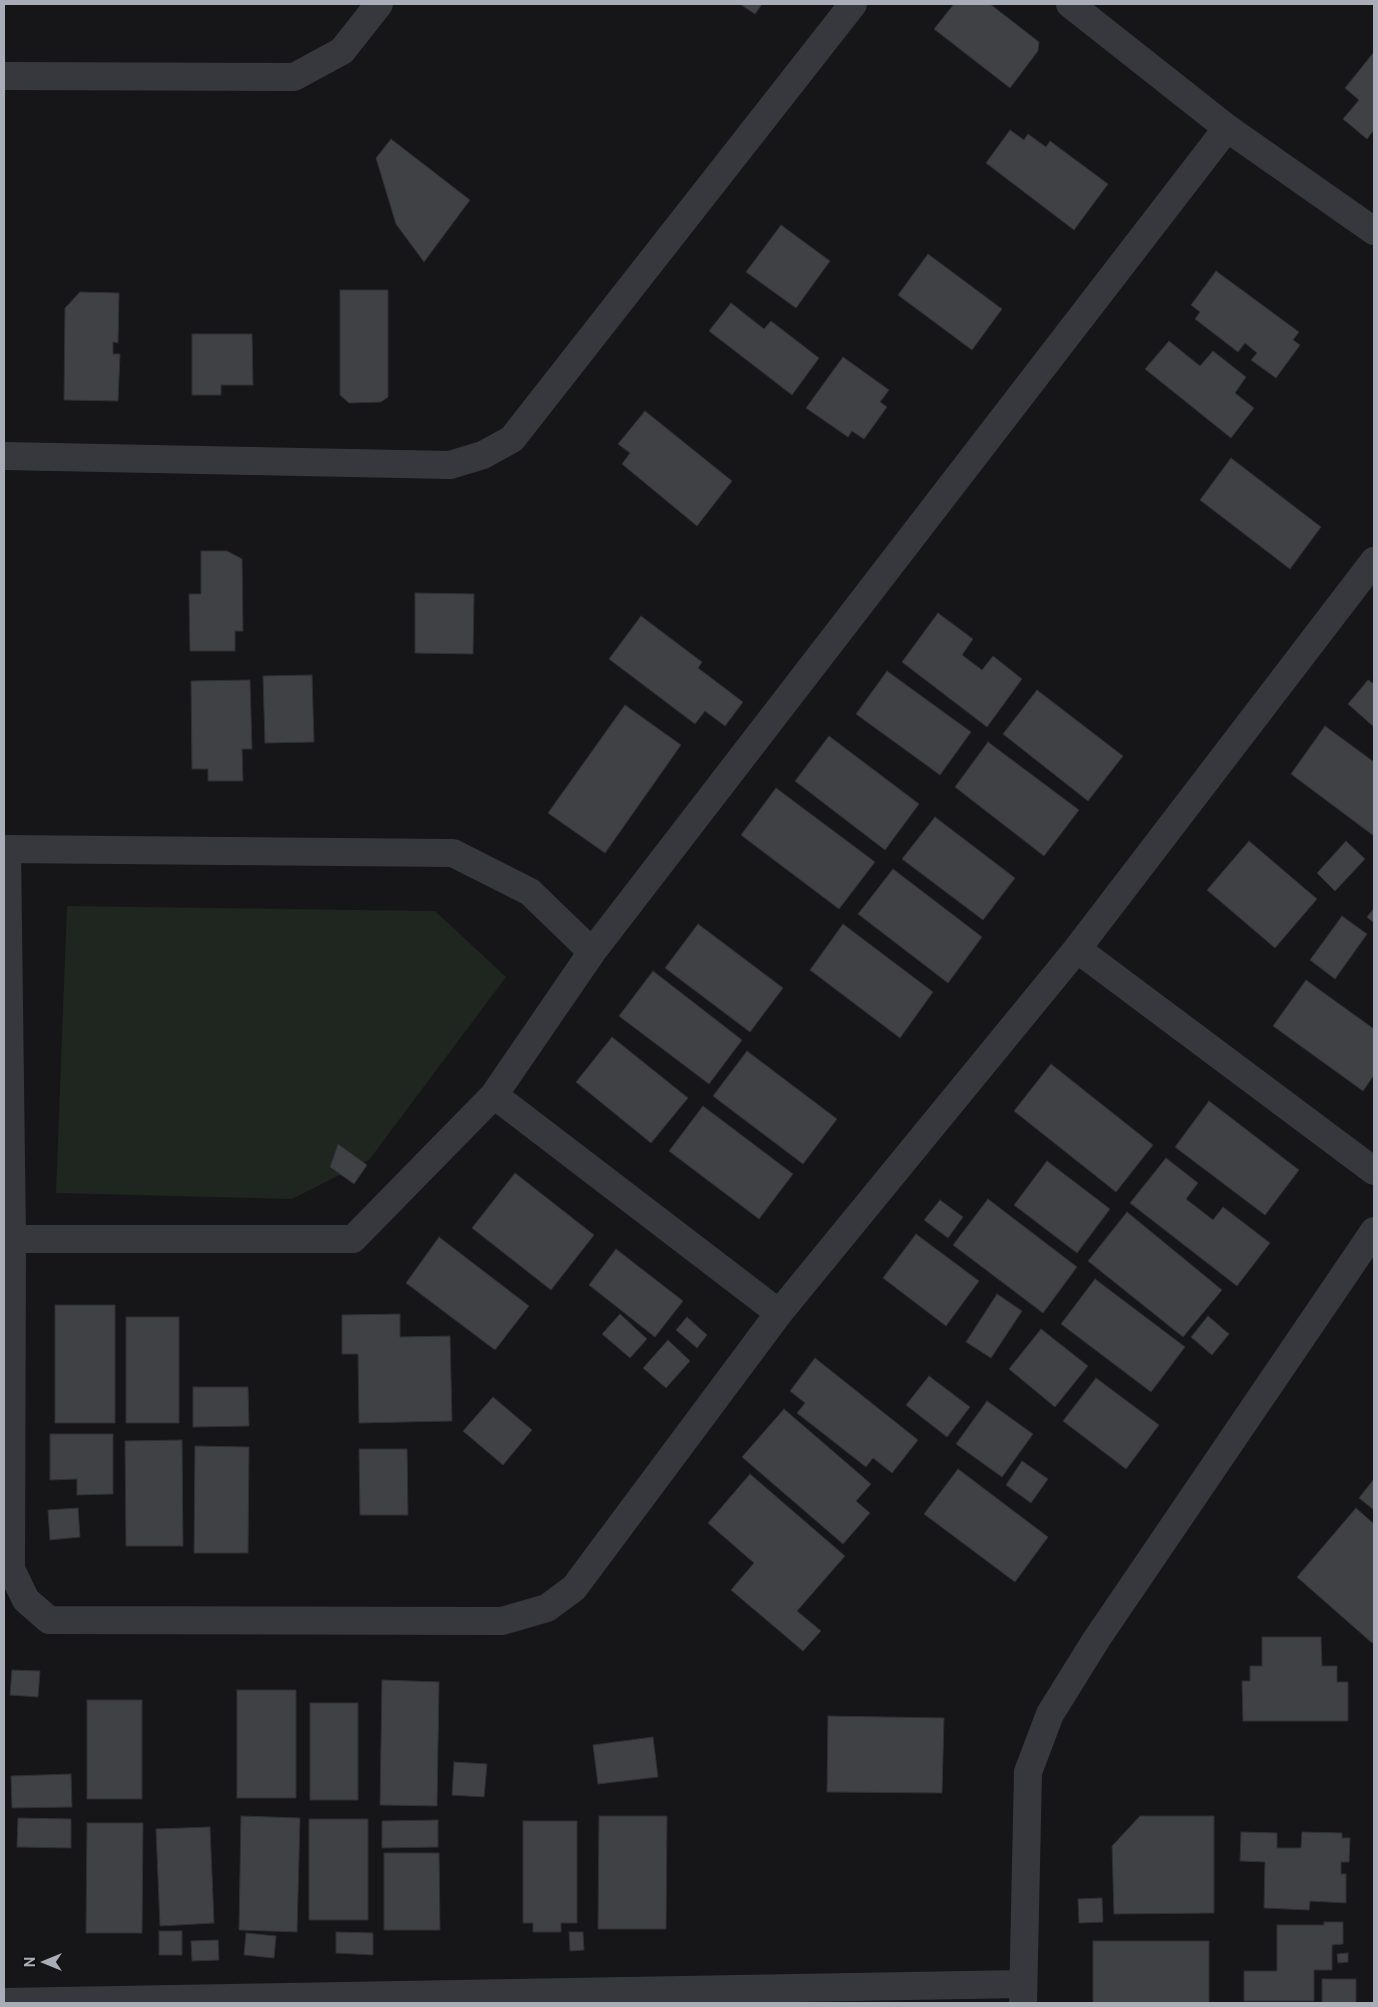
<!DOCTYPE html>
<html>
<head>
<meta charset="utf-8">
<style>
	body { margin:0 }
	#map { position:relative; width:1378px; height:2007px; overflow:hidden; background:#161618; font-family:"Public Sans",sans-serif }
	canvas { display:block }
	.frame { position:absolute; inset:0; border:5px solid #a8adb8; pointer-events:none }
	.north { position:absolute; left:20px; top:1937px; width:50px; height:50px; -webkit-text-stroke:4px #111113; paint-order:stroke; rotate:270deg; font-size:14px; font-weight:700; line-height:20px; text-align:center; color:#a8adb8 }
	.north::after { content:''; display:block; margin:auto; width:18px; height:22px; background:#a8adb8; clip-path:polygon(50% 0,100% 100%,50% 72%,0 100%) }
</style>
</head>
<body>
<div id="map">
<canvas width="1378" height="2007"></canvas>
<div class="frame"></div>
<div class="north">N</div>
</div>
<script>
const ctx = document.querySelector('canvas').getContext('2d');
ctx.lineJoin = 'round';
function fillPath(path, color) { ctx.fillStyle = color; ctx.fill(path, 'evenodd'); }
const shape = rows => new Path2D(rows.map(r => 'M' + r).join(''));
function trace(path, color, width, dash) { ctx.strokeStyle = color; ctx.lineWidth = width; ctx.lineCap = dash ? 'butt' : 'round'; ctx.setLineDash(dash || []); ctx.stroke(path); }
fillPath(shape([
	[67,906,435,911,506,977,369,1160,292,1199,56,1193]
]), '#1e261f');
const building = shape([
	[740,4,762,4,755,14,740,4],
	[954,4,990,4,1039,42,1038,51,1010,88,934,29,954,4],
	[1374,52,1374,130,1367,139,1343,119,1359,100,1345,88,1374,52],
	[1010,130,1024,140,1028,134,1046,147,1050,141,1108,184,1074,230,986,163,1010,130],
	[391,139,470,200,424,262,396,224,376,158,391,139],
	[781,225,830,261,796,308,746,272,781,225],
	[928,254,1002,309,972,350,898,295,928,254],
	[1216,271,1299,332,1293,340,1300,345,1276,378,1251,360,1257,353,1245,343,1238,352,1195,319,1200,312,1191,305,1216,271],
	[340,290,388,290,388,397,381,402,349,403,340,395,340,290],
	[80,292,119,293,118,343,113,342,113,354,120,354,118,401,64,400,65,308,80,292],
	[731,303,764,329,771,321,819,358,792,395,709,331,731,303],
	[192,334,252,334,253,385,221,385,221,395,192,395,192,334],
	[1169,341,1200,366,1213,351,1246,377,1235,393,1254,408,1231,438,1145,369,1169,341],
	[843,357,889,390,880,402,887,407,864,439,852,431,848,437,806,408,843,357],
	[645,411,732,481,697,526,622,464,630,453,618,444,645,411],
	[1231,458,1321,527,1290,569,1200,500,1231,458],
	[201,551,227,551,242,559,243,631,235,631,235,651,190,651,189,594,201,594,201,551],
	[415,593,474,594,473,654,415,653,415,593],
	[938,613,973,639,962,655,982,670,993,656,1022,679,987,727,902,662,938,613],
	[641,616,702,662,698,668,743,702,725,726,705,711,695,724,609,659,641,616],
	[887,671,971,732,940,775,856,714,887,671],
	[312,675,314,742,265,743,263,676,312,675],
	[250,680,252,749,242,749,243,781,208,781,208,769,192,769,191,681,250,680],
	[1368,680,1374,684,1374,727,1348,704,1368,680],
	[1037,690,1123,756,1088,801,1003,734,1037,690],
	[625,705,681,745,605,853,548,813,625,705],
	[1325,726,1374,762,1374,836,1291,774,1325,726],
	[829,736,919,804,885,850,795,781,829,736],
	[988,742,1079,810,1044,856,955,787,988,742],
	[776,788,875,862,839,909,741,835,776,788],
	[935,817,1015,878,983,920,902,859,935,817],
	[1249,841,1317,899,1275,948,1207,890,1249,841],
	[1346,841,1365,859,1335,891,1317,873,1346,841],
	[893,869,982,937,948,983,858,914,893,869],
	[1374,908,1374,923,1367,917,1374,908],
	[1342,916,1367,934,1335,979,1310,960,1342,916],
	[698,924,783,988,750,1032,665,968,698,924],
	[843,924,933,992,900,1038,810,970,843,924],
	[653,971,742,1040,709,1084,619,1016,653,971],
	[1306,980,1374,1029,1374,1075,1363,1091,1273,1026,1306,980],
	[612,1037,688,1098,651,1143,576,1082,612,1037],
	[747,1051,837,1119,803,1164,713,1096,747,1051],
	[1051,1064,1153,1145,1116,1192,1014,1111,1051,1064],
	[1209,1101,1299,1170,1265,1215,1175,1147,1209,1101],
	[703,1106,793,1174,759,1219,669,1151,703,1106],
	[338,1144,367,1165,354,1184,330,1167,338,1144],
	[1166,1158,1198,1183,1186,1199,1213,1220,1223,1207,1270,1243,1237,1286,1130,1203,1166,1158],
	[1047,1161,1110,1209,1077,1253,1014,1205,1047,1161],
	[515,1173,594,1235,551,1290,472,1228,515,1173],
	[988,1199,1077,1267,1043,1313,953,1245,988,1199],
	[940,1200,963,1217,948,1238,924,1220,940,1200],
	[1127,1212,1222,1290,1183,1337,1088,1261,1127,1212],
	[916,1234,979,1281,946,1326,883,1278,916,1234],
	[439,1237,529,1306,495,1350,406,1283,439,1237],
	[616,1249,683,1301,655,1337,589,1285,616,1249],
	[1095,1279,1185,1347,1151,1392,1061,1324,1095,1279],
	[997,1294,1022,1311,991,1358,966,1342,997,1294],
	[55,1305,115,1305,115,1423,55,1423,55,1305],
	[400,1314,400,1337,450,1336,452,1421,359,1423,358,1354,342,1354,342,1315,400,1314],
	[620,1314,647,1339,630,1358,602,1334,620,1314],
	[1208,1316,1229,1334,1212,1355,1191,1337,1208,1316],
	[126,1317,179,1317,179,1423,126,1423,126,1317],
	[687,1317,707,1335,697,1348,676,1330,687,1317],
	[1041,1329,1088,1366,1055,1407,1009,1369,1041,1329],
	[668,1340,690,1361,666,1388,643,1368,668,1340],
	[815,1358,918,1440,892,1473,873,1458,866,1467,797,1413,805,1403,790,1391,815,1358],
	[929,1376,970,1407,947,1437,906,1405,929,1376],
	[1096,1378,1159,1425,1126,1469,1063,1421,1096,1378],
	[193,1387,248,1387,249,1426,193,1427,193,1387],
	[493,1397,532,1430,503,1465,463,1431,493,1397],
	[987,1401,1033,1434,1002,1477,956,1444,987,1401],
	[784,1409,871,1484,856,1501,870,1513,843,1544,742,1457,784,1409],
	[50,1434,113,1434,113,1494,77,1495,77,1479,50,1480,50,1434],
	[182,1440,183,1546,126,1546,125,1441,182,1440],
	[195,1446,249,1447,248,1553,194,1553,195,1446],
	[359,1449,407,1449,408,1515,360,1515,359,1449],
	[1022,1461,1048,1479,1031,1503,1006,1485,1022,1461],
	[958,1469,1048,1537,1015,1582,924,1514,958,1469],
	[750,1474,845,1556,797,1611,821,1631,803,1651,731,1590,754,1563,708,1523,750,1474],
	[1374,1479,1374,1510,1359,1498,1374,1479],
	[78,1508,80,1537,50,1540,48,1510,78,1508],
	[1356,1508,1374,1524,1374,1640,1372,1643,1297,1577,1356,1508],
	[1262,1637,1321,1637,1322,1666,1337,1666,1337,1682,1348,1682,1348,1721,1243,1721,1242,1681,1250,1681,1250,1666,1262,1666,1262,1637],
	[12,1670,40,1671,38,1697,10,1695,12,1670],
	[382,1680,439,1682,437,1806,380,1805,382,1680],
	[237,1690,296,1690,296,1798,237,1798,237,1690],
	[87,1700,142,1700,142,1799,87,1799,87,1700],
	[310,1703,358,1703,358,1800,310,1800,310,1703],
	[828,1716,944,1718,942,1793,827,1792,828,1716],
	[653,1737,658,1777,598,1784,593,1745,653,1737],
	[454,1762,487,1764,484,1797,452,1795,454,1762],
	[71,1774,72,1807,12,1808,11,1776,71,1774],
	[241,1816,300,1818,297,1932,239,1930,241,1816],
	[599,1816,667,1816,666,1929,598,1929,599,1816],
	[1140,1816,1214,1816,1214,1913,1114,1914,1112,1846,1140,1816],
	[18,1818,71,1819,71,1848,17,1847,18,1818],
	[309,1819,368,1819,368,1920,309,1920,309,1819],
	[438,1820,438,1847,382,1848,382,1821,438,1820],
	[523,1821,577,1821,577,1923,561,1923,561,1932,533,1932,533,1923,523,1923,523,1821],
	[87,1823,143,1823,142,1933,86,1933,87,1823],
	[210,1827,214,1923,160,1926,156,1829,210,1827],
	[1241,1832,1277,1833,1277,1848,1301,1848,1302,1832,1342,1833,1342,1838,1350,1838,1349,1862,1341,1862,1341,1874,1346,1874,1346,1903,1310,1901,1309,1910,1264,1908,1265,1862,1240,1861,1241,1832],
	[384,1853,439,1853,440,1930,384,1930,384,1853],
	[1102,1898,1103,1922,1079,1923,1078,1899,1102,1898],
	[1324,1922,1343,1922,1343,1944,1332,1945,1332,1970,1314,1970,1314,2001,1244,2001,1244,1971,1277,1971,1277,1925,1324,1925,1324,1922],
	[159,1931,182,1931,182,1955,159,1955,159,1931],
	[336,1932,373,1933,373,1955,336,1953,336,1932],
	[569,1932,583,1932,584,1950,570,1951,569,1932],
	[246,1933,276,1936,274,1958,244,1955,246,1933],
	[218,1940,219,1960,192,1961,191,1941,218,1940],
	[1093,1941,1209,1941,1209,2003,1093,2003,1093,1941],
	[1348,1953,1348,1962,1338,1963,1337,1954,1348,1953],
	[1322,1979,1356,1979,1356,2003,1322,2003,1322,1979]
]);
fillPath(building, '#404145');
trace(building, '#303034', 1);
trace(shape([
	[1070,4,1227,128,1374,231],
	[4,76,294,77,342,51,379,4],
	[4,456,450,465,483,455,512,439,853,4],
	[4,849,453,853,530,892,592,952],
	[7,849,12,1239,11,1569,26,1600,49,1620,502,1621,547,1608,574,1588,779,1313,1077,949,1374,561],
	[1077,949,1374,1171],
	[494,1095,779,1313],
	[12,1239,353,1239,494,1095,592,952,1227,128],
	[4,2002,1022,1984],
	[1023,2003,1028,1772,1050,1714,1096,1640,1374,1231]
]), '#37383d', 28);
</script>
</body>
</html>
